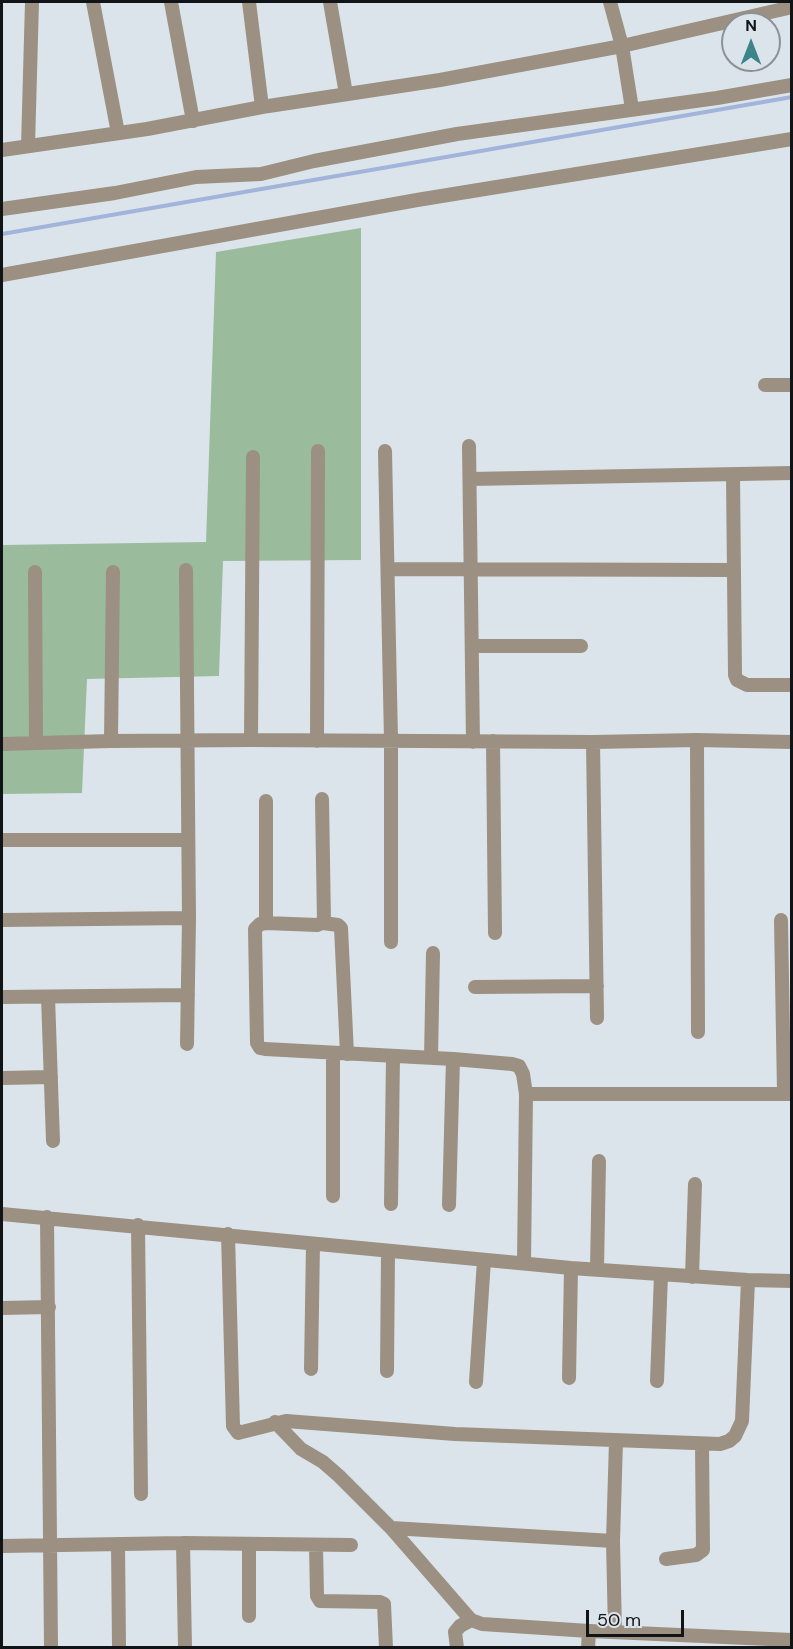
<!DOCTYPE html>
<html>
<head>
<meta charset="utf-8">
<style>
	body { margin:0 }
	#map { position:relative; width:793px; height:1649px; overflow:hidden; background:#dce4eb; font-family:"DM Sans",sans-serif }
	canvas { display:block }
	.frame { position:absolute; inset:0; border:3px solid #111416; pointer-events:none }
	.north { position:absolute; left:721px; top:12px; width:60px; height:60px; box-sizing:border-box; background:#dce4eb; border:2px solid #8b9196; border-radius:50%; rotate:0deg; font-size:16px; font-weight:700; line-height:24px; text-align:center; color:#111416 }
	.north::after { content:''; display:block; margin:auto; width:21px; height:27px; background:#3c8487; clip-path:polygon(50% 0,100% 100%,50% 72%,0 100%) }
	.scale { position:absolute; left:586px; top:1610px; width:98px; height:27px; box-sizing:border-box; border:3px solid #111416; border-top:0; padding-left:8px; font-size:18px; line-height:21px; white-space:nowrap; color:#111416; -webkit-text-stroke:4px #dce4eb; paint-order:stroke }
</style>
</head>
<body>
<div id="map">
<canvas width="793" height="1649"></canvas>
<div class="frame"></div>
<div class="north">N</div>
<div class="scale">50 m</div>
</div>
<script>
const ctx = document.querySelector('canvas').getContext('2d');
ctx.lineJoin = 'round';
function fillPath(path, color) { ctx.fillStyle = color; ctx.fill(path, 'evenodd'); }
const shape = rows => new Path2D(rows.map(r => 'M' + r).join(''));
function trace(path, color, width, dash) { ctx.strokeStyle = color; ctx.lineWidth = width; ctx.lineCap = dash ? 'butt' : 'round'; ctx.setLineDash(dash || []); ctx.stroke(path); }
fillPath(shape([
	[361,228,361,560,223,561,219,676,87,679,82,793,2,794,2,545,206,542,216,252]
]), '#9abc9d');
trace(shape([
	[2,234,792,97]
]), '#a2b4d9', 4);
trace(shape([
	[93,2,118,133],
	[171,2,193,121],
	[249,2,262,107],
	[330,2,346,94],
	[610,2,622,46,632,109],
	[28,146,32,2],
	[2,150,147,129,262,107,440,80,622,46,792,7],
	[2,209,115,193,196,177,261,174,314,161,457,134,717,98,792,85],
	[2,275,417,200,792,139],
	[765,385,792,385],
	[469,446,473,742],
	[385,451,391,740,391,942],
	[733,475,735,675,737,680,747,685,792,685],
	[470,479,792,473],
	[388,569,734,570],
	[186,570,189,918,187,1044],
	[35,572,36,743],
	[472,646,581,646],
	[251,740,253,457],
	[697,740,698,1032],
	[111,741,113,572],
	[317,741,318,451],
	[493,741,495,933],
	[593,742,597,1018],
	[2,744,111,741,251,740,593,742,697,740,792,742],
	[322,799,324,922,317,925,266,923,260,924,255,929,257,1043,260,1048,265,1049,453,1059,512,1064,519,1066,523,1074,526,1094,524,1263],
	[2,840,188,840],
	[2,920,189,918],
	[781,920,784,1093],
	[266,923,266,801],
	[323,923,338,925,341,928,347,1054],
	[475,987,597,986],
	[2,997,188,995],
	[48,997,53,1141],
	[333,1054,333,1196],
	[431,1058,433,953],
	[2,1078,51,1077],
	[526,1094,792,1094],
	[391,1204,393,1057],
	[449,1205,453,1059],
	[2,1214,571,1268,748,1280,792,1281],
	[47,1217,51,1648],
	[138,1225,141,1494],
	[228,1234,233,1426,238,1433,286,1421,455,1434,720,1444,729,1441,735,1436,742,1421,748,1280],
	[597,1269,599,1161],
	[692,1277,695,1184],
	[2,1308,49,1307],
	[311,1369,313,1244],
	[387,1371,388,1252],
	[569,1378,571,1268],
	[657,1381,661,1275],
	[476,1382,484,1260],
	[275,1422,301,1449,323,1462,339,1476,391,1528,471,1620,482,1624,589,1631,792,1640],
	[391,1528,613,1541],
	[183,1543,185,1648],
	[118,1544,119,1648],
	[249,1545,249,1616],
	[316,1545,317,1596,320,1601,380,1602,384,1604,386,1648],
	[2,1546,183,1543,351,1545],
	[666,1559,696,1555,703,1550,702,1444],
	[615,1632,613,1541,616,1441],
	[457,1648,455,1632,460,1626,471,1620],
	[588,1648,589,1631]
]), '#9b9081', 14);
</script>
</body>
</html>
